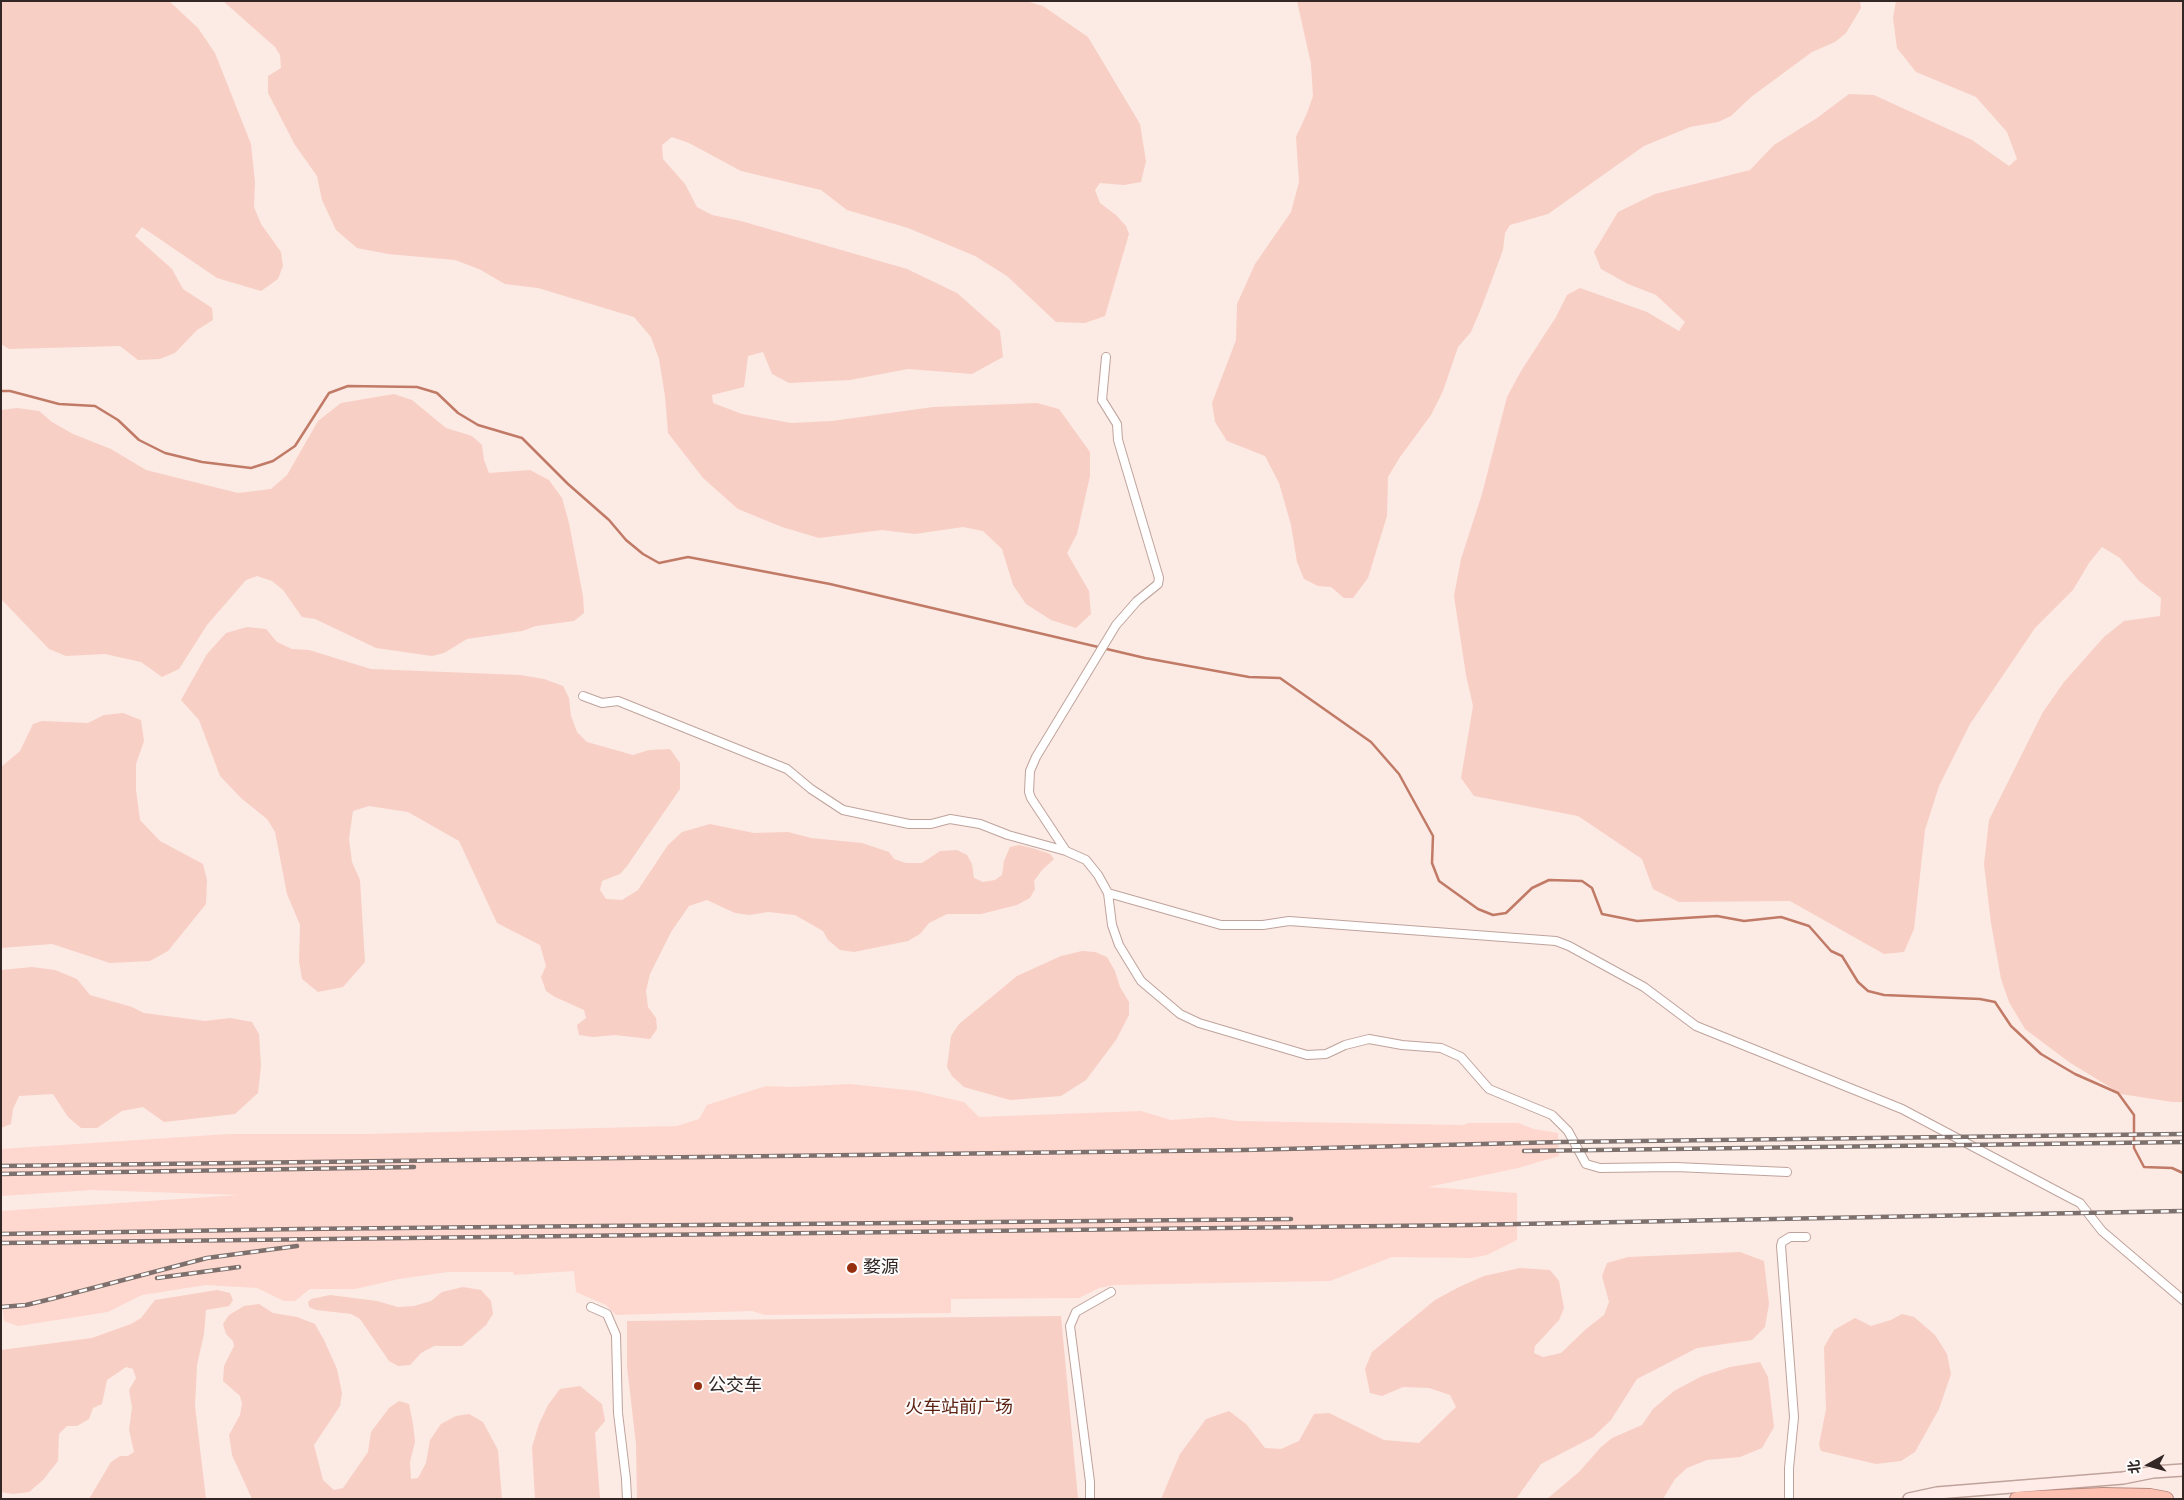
<!DOCTYPE html>
<html>
<head>
<meta charset="utf-8">
<style>
	body { margin:0 }
	#map { position:relative; width:2184px; height:1500px; overflow:hidden; background:#fceae5; font-family:"PT Sans Narrow","Noto Sans SC",sans-serif }
	canvas { display:block }
	.frame { position:absolute; inset:0; border:2px solid #322724; pointer-events:none }
	.north { position:absolute; left:2124px; top:1440px; width:50px; height:50px; -webkit-text-stroke:4px #fcfcfc; paint-order:stroke; rotate:263deg; font-size:14px; font-weight:700; line-height:20px; text-align:center; color:#322724 }
	.north::after { content:''; display:block; margin:auto; width:18px; height:22px; background:#322724; clip-path:polygon(50% 0,100% 100%,50% 72%,0 100%) }
</style>
</head>
<body>
<div id="map">
<canvas width="2184" height="1500"></canvas>
<div class="frame"></div>
<div class="north">北</div>
</div>
<script>
const ctx = document.querySelector('canvas').getContext('2d');
ctx.lineJoin = 'round';
function fillPath(path, color) { ctx.fillStyle = color; ctx.fill(path, 'evenodd'); }
const shape = rows => new Path2D(rows.map(r => 'M' + r).join(''));
function trace(path, color, width, dash) { ctx.strokeStyle = color; ctx.lineWidth = width; ctx.lineCap = dash ? 'butt' : 'round'; ctx.setLineDash(dash || []); ctx.stroke(path); }
function drawText(font, color, halo, rows, align = 'center') {
  ctx.font = font + ' "PT Sans Narrow","Noto Sans SC",sans-serif'; ctx.lineWidth = 4; ctx.setLineDash([]); ctx.textBaseline = 'middle'; ctx.strokeStyle = halo; ctx.fillStyle = color; for (const [text, x, y, turn = 0] of rows) {
    ctx.save(); ctx.translate(x, y); ctx.rotate((+turn || 0) * Math.PI / 180); ctx.textAlign = isNaN(turn) ? turn : align; if (halo) ctx.strokeText(text, 0, 0); ctx.fillText(text, 0, 0); ctx.restore();
  }
}
fillPath(shape([
	[850,1084,916,1091,964,1102,979,1117,1141,1111,1171,1120,1212,1117,1237,1121,1463,1125,1469,1123,1518,1123,1534,1129,1558,1133,1559,1156,1518,1168,1428,1187,1517,1193,1517,1240,1487,1255,1471,1258,1392,1257,1330,1281,1114,1285,1099,1288,1079,1298,951,1299,951,1313,765,1315,752,1311,616,1315,606,1305,576,1292,574,1271,514,1275,513,1272,448,1272,399,1279,355,1289,310,1289,295,1301,284,1301,257,1288,206,1285,142,1295,108,1312,18,1326,4,1321,1,1295,1,1211,239,1195,93,1190,1,1196,1,1149,229,1134,365,1134,677,1126,699,1119,707,1105,766,1086,791,1087]
]), '#fed8ce');
fillPath(shape([
	[1,1,169,1,198,28,215,53,251,144,255,183,254,207,261,224,281,252,283,266,278,279,261,291,217,278,142,227,135,236,172,269,183,289,212,308,213,320,197,330,175,353,160,359,138,360,120,346,9,349,1,344],
	[223,1,1026,1,1043,6,1088,37,1140,124,1146,161,1141,182,1124,185,1100,183,1095,190,1100,203,1116,215,1126,226,1129,234,1105,316,1085,323,1056,322,1007,276,975,256,908,228,847,210,821,190,741,171,689,143,672,137,662,145,663,159,685,184,697,207,712,215,741,221,907,269,957,293,1000,331,1003,357,972,374,908,369,850,380,789,383,772,374,763,352,748,356,744,387,712,395,713,403,742,414,791,423,832,421,933,407,1037,403,1059,409,1090,452,1090,476,1077,534,1067,553,1089,591,1091,614,1076,628,1051,620,1026,604,1013,585,1002,549,983,531,963,527,915,534,882,530,819,538,782,527,738,509,703,478,668,433,665,396,659,359,651,337,634,317,538,288,505,284,479,269,455,260,388,254,357,248,336,230,322,200,317,176,295,145,268,93,268,76,281,68,280,55,275,47],
	[1297,1,1860,1,1861,8,1846,33,1835,42,1812,52,1751,97,1731,116,1718,122,1690,127,1644,146,1548,214,1510,225,1505,233,1503,250,1482,306,1471,332,1458,347,1443,391,1431,415,1400,457,1388,477,1387,516,1368,578,1353,598,1344,598,1331,587,1318,586,1304,579,1297,562,1291,525,1279,483,1265,456,1227,441,1215,422,1212,403,1236,340,1237,304,1255,264,1291,212,1299,182,1296,137,1307,113,1313,96,1311,64],
	[1896,1,2183,1,2183,1102,2172,1102,2121,1094,2069,1062,2025,1029,2009,1002,2001,979,1991,923,1984,864,1989,820,2043,712,2064,682,2104,637,2124,621,2160,616,2161,598,2139,581,2120,558,2102,547,2089,563,2073,590,2035,628,1970,724,1939,786,1925,830,1914,929,1904,952,1884,954,1790,901,1679,902,1653,889,1642,859,1578,816,1474,796,1461,778,1473,706,1466,675,1454,596,1461,559,1482,494,1507,397,1521,371,1556,317,1567,295,1580,288,1647,312,1679,331,1685,322,1656,295,1628,284,1601,269,1594,252,1618,212,1655,194,1750,170,1774,145,1817,118,1849,94,1874,95,1972,140,2009,166,2017,159,2007,132,1976,97,1916,72,1897,48,1893,18],
	[394,394,412,400,446,428,472,436,482,445,484,460,489,473,530,470,549,480,562,498,569,523,583,596,584,613,574,621,536,626,522,631,467,639,444,653,432,656,376,648,315,619,302,617,283,590,272,581,257,576,246,580,207,625,179,669,162,677,141,662,105,654,66,656,49,649,1,599,1,410,17,408,39,411,52,422,73,434,111,449,146,470,238,493,271,489,287,475,318,421,341,403],
	[247,627,266,629,277,642,292,649,309,650,371,669,520,675,544,679,563,686,569,698,571,716,577,732,587,742,633,755,649,750,670,749,680,763,680,789,627,866,620,874,602,881,600,890,606,899,622,900,638,890,668,845,682,832,710,824,754,833,788,832,811,838,862,843,889,852,894,859,906,863,922,863,940,851,957,850,967,855,972,864,974,878,983,882,995,880,1002,875,1004,861,1010,847,1019,845,1032,848,1050,854,1054,859,1042,870,1034,881,1035,889,1030,898,1017,905,981,914,947,914,929,923,920,934,908,941,854,952,840,950,828,940,823,931,795,915,768,912,749,915,735,913,707,900,689,906,671,932,650,974,646,991,648,1007,656,1018,657,1029,650,1039,615,1035,593,1037,579,1035,577,1025,586,1018,584,1010,555,997,546,991,541,977,546,966,540,945,497,923,459,841,408,812,369,806,353,811,349,839,352,862,360,880,365,962,343,987,318,992,302,979,299,961,300,925,287,894,275,832,267,819,241,798,220,776,199,720,181,700,207,654,226,633],
	[123,713,141,720,144,741,136,764,136,790,140,820,160,841,203,864,207,880,206,904,168,951,150,961,110,963,52,944,1,948,1,767,20,751,33,724,42,721,88,723,104,715],
	[1082,951,1095,952,1107,957,1115,971,1120,987,1129,1002,1129,1015,1116,1040,1086,1080,1061,1096,1010,1100,964,1087,952,1076,947,1067,951,1036,959,1024,1017,976,1061,956],
	[32,967,55,970,77,979,90,995,132,1007,144,1013,205,1021,230,1018,252,1022,259,1034,261,1066,258,1093,235,1114,164,1122,143,1107,122,1111,97,1128,81,1128,68,1117,53,1094,19,1096,13,1109,11,1124,1,1128,1,970],
	[1740,1252,1764,1261,1769,1304,1765,1327,1752,1340,1697,1348,1637,1379,1611,1420,1593,1437,1541,1464,1516,1499,1161,1499,1180,1454,1206,1419,1229,1411,1246,1424,1265,1448,1281,1449,1299,1441,1314,1414,1329,1413,1384,1440,1419,1443,1456,1407,1450,1395,1429,1388,1403,1387,1382,1396,1370,1393,1365,1369,1372,1352,1435,1300,1459,1287,1484,1276,1520,1268,1550,1270,1559,1281,1564,1308,1559,1320,1535,1346,1534,1353,1543,1357,1561,1353,1586,1329,1604,1315,1609,1302,1602,1276,1607,1263,1628,1257],
	[463,1287,481,1290,491,1301,493,1314,486,1325,462,1346,434,1346,421,1353,410,1365,398,1366,389,1361,360,1319,351,1314,316,1310,309,1307,308,1302,311,1299,330,1295,377,1301,398,1307,414,1306,431,1301,442,1292],
	[217,1290,230,1293,233,1300,229,1306,206,1310,204,1334,197,1365,195,1406,206,1499,89,1499,111,1462,120,1456,128,1456,134,1452,129,1430,132,1407,129,1390,136,1378,133,1369,126,1367,107,1380,102,1404,93,1408,89,1419,77,1426,67,1426,59,1434,58,1461,43,1480,29,1492,13,1494,1,1492,1,1350,92,1338,131,1324,141,1318,155,1300],
	[259,1304,273,1313,297,1317,315,1324,324,1340,337,1369,342,1393,340,1406,314,1445,323,1480,334,1490,343,1488,368,1452,371,1432,389,1408,399,1401,409,1404,413,1424,415,1442,410,1462,411,1479,418,1478,426,1463,430,1440,441,1424,456,1416,469,1414,483,1422,498,1450,502,1499,252,1499,232,1455,229,1435,240,1415,242,1404,240,1396,223,1381,224,1366,234,1346,233,1341,226,1334,223,1324,229,1315,244,1306],
	[1902,1314,1914,1317,1935,1335,1947,1354,1951,1374,1939,1409,1915,1452,1901,1461,1876,1464,1821,1451,1819,1445,1826,1409,1824,1347,1834,1330,1855,1318,1871,1326,1891,1320],
	[1061,1316,1078,1499,637,1499,636,1444,627,1367,627,1321],
	[1760,1362,1768,1377,1774,1427,1762,1448,1740,1457,1707,1460,1687,1468,1675,1479,1663,1499,1547,1499,1580,1471,1601,1447,1612,1438,1642,1425,1653,1409,1674,1391,1702,1376,1730,1367],
	[580,1386,602,1404,605,1421,595,1433,600,1499,535,1499,532,1447,539,1424,548,1405,560,1389]
]), '#f8cfc4');
trace(shape([
	[1,391,10,391,59,404,95,406,118,420,139,440,165,453,202,462,251,468,273,461,295,446,329,393,348,386,417,387,437,393,458,413,478,425,522,438,568,484,609,520,626,540,643,554,659,563,688,557,830,584,1145,658,1249,677,1280,678,1371,742,1399,774,1433,836,1432,863,1439,881,1478,909,1493,915,1506,913,1532,888,1549,880,1582,881,1592,888,1602,914,1637,921,1717,916,1744,921,1781,917,1809,926,1831,951,1842,956,1858,982,1868,991,1884,995,1980,999,1995,1002,2011,1026,2041,1054,2075,1074,2118,1093,2134,1115,2134,1148,2144,1167,2172,1168,2183,1173]
]), '#c07a66', 2.5);
const street = shape([
	[1106,357,1102,400,1117,424,1118,440,1159,578,1158,584,1137,601,1116,625,1036,757,1030,771,1029,792,1031,798,1066,851,1086,860,1098,875,1108,893,1112,925,1119,945,1141,981,1180,1014,1199,1023,1307,1055,1326,1054,1345,1045,1369,1039,1402,1045,1441,1048,1461,1057,1489,1089,1552,1115,1568,1131,1586,1164,1600,1168,1676,1167,1787,1172],
	[583,696,602,703,618,701,787,769,811,789,843,810,909,824,931,824,950,819,980,824,1008,835,1066,851],
	[1108,893,1221,925,1263,925,1289,921,1556,941,1569,946,1644,987,1696,1026,1902,1109,2072,1199,2080,1203,2102,1231,2183,1300],
	[591,1307,607,1314,616,1335,618,1413,626,1479,627,1499],
	[1090,1499,1090,1482,1070,1326,1076,1312,1111,1292],
	[1789,1499,1789,1468,1794,1417,1781,1246,1782,1242,1790,1237,1806,1237]
]);
const secondary = shape([
	[1909,1499,1937,1493,2123,1478,2153,1472,2183,1470]
]);
const highway = shape([
	[2017,1499,2103,1495,2150,1496,2166,1499]
]);
trace(street, '#bfa39b', 10);
trace(secondary, '#bfa39b', 14);
trace(highway, '#b78b80', 16);
trace(street, '#fff', 8);
trace(secondary, '#ffece8', 11);
trace(highway, '#fec1b1', 14);
const rail = shape([
	[1524,1151,2183,1142],
	[1,1166,1244,1150,1561,1142,2183,1134],
	[1,1174,414,1167],
	[1,1234,300,1229,1291,1219],
	[1,1243,1468,1225,2183,1211],
	[157,1278,239,1267],
	[1,1307,26,1305,51,1299,207,1258,297,1246]
]);
trace(rail, '#7e706c', 4.5);
trace(rail, '#fcfcfc', 2.5, [8]);
for (const [x, y, r, color] of [
	[852,1268,6,"#962e10"],
	[698,1386,5,"#962e10"]
]) { const dot = new Path2D(); dot.arc(x, y, r, 0, 2 * Math.PI); ctx.fillStyle = color; ctx.fill(dot); trace(dot, '#fcfcfc', 2); }
drawText('18px', '#322724', '#fcfcfc', [
	["婺源",863,1268],
	["公交车",708,1386]
], 'left');
drawText('18px', '#5d2212', '#fcfcfc', [
	["火车站前广场",959,1408]
]);
</script>
</body>
</html>
